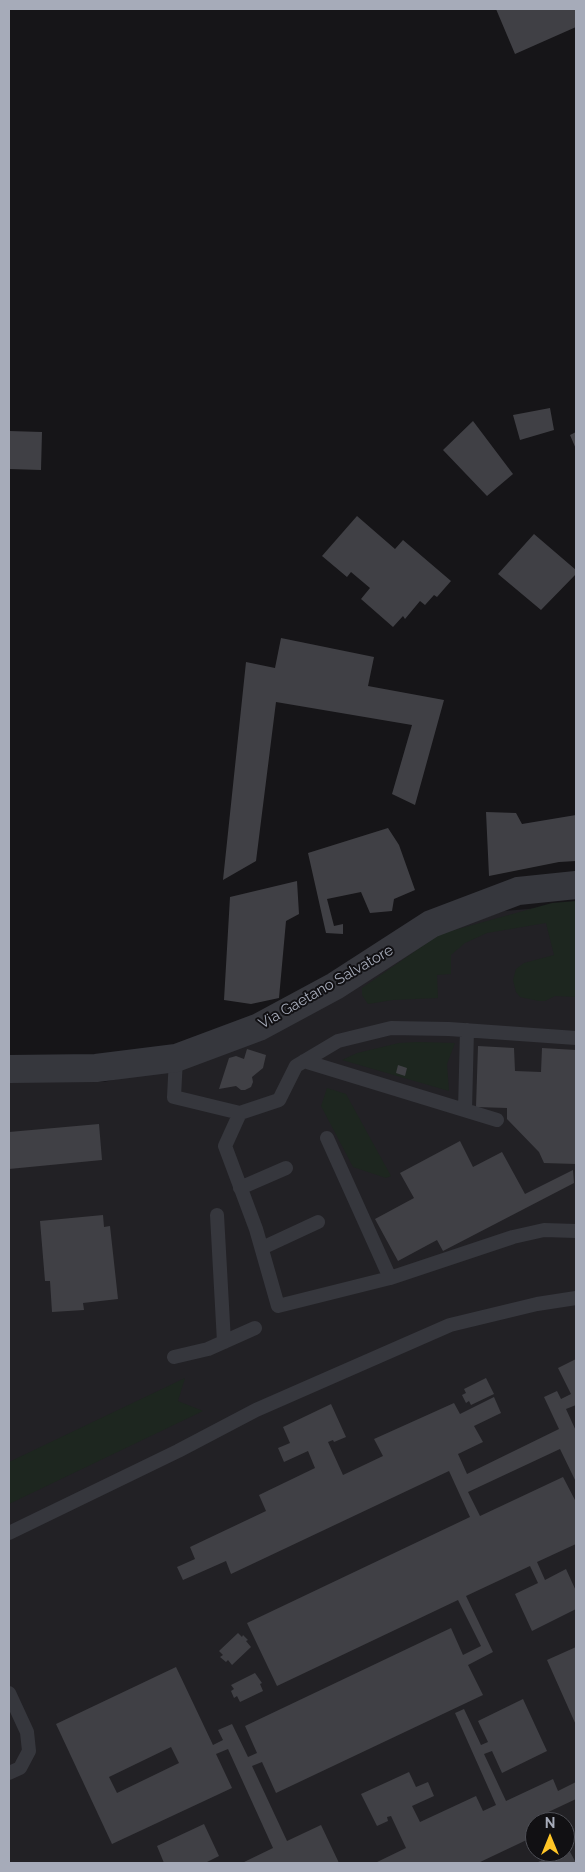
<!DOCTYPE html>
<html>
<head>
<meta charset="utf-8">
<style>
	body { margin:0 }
	#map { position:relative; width:585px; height:1872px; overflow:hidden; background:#161518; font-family:Raleway,sans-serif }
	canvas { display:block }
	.frame { position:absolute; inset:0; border:10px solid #a6abb9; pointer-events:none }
	.north { position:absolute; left:525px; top:1812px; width:50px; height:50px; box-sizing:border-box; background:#111013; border:1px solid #4d4e55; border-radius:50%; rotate:0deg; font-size:14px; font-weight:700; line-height:20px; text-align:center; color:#a6abb9 }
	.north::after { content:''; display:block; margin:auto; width:18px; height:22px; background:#ffc526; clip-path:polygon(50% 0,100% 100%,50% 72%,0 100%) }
</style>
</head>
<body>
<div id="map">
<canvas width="585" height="1872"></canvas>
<div class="frame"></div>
<div class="north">N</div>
</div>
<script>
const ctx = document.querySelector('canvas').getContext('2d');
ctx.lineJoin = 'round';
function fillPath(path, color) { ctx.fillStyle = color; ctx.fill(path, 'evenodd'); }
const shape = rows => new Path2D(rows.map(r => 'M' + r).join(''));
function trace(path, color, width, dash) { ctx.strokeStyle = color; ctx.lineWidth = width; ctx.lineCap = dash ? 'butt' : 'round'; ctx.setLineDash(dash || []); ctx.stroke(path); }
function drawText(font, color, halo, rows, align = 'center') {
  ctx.font = font + ' Raleway,sans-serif'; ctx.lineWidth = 4; ctx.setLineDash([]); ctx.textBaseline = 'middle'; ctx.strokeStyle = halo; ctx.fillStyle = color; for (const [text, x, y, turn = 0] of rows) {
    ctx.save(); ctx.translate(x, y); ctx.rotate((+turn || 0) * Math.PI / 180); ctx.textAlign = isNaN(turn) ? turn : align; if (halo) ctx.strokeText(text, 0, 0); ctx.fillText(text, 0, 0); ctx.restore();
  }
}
fillPath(shape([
	[576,905,576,1863,9,1863,9,1082,104,1082,177,1065,433,936,504,911],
	[535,1822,565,1822,565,1852,535,1852]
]), '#222125');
fillPath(shape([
	[576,901,576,997,555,996,545,1001,539,1001,520,997,516,992,513,980,516,969,524,963,554,955,546,923,487,933,465,943,451,955,451,974,437,975,438,998,393,1000,368,1004,362,995,362,988,440,934,552,903],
	[418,1042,455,1043,447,1064,449,1091,342,1060,357,1053,399,1043],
	[327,1088,346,1094,391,1176,386,1178,353,1167,321,1106],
	[185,1378,178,1401,203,1411,9,1504,9,1462]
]), '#1d261f');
fillPath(shape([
	[496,9,576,9,576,27,515,54],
	[550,408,554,430,520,440,513,415],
	[473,421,513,474,487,496,443,450],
	[9,431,42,432,41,470,9,469],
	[576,432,576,449,570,435],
	[357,516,395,549,403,540,451,581,437,597,434,595,425,605,420,601,405,619,403,616,393,627,361,599,370,588,351,572,347,577,322,556],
	[534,534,576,570,576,574,541,610,498,574],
	[281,638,374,657,368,686,444,700,415,805,392,794,412,725,276,702,256,861,223,880,246,662,275,668],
	[486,812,516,813,522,824,576,815,576,861,559,862,489,876],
	[388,828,399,845,415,890,394,899,392,911,370,913,361,892,327,899,334,926,343,924,343,934,326,933,308,853],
	[297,881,299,914,286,921,279,998,251,1004,224,1000,230,897],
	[478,1046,514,1048,515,1071,541,1072,542,1048,576,1050,576,1164,544,1163,539,1152,507,1119,507,1108,476,1107],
	[247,1049,266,1055,263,1068,252,1077,253,1082,251,1087,245,1090,241,1090,236,1086,219,1089,229,1058,236,1056,244,1059],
	[398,1065,407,1068,405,1076,396,1073],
	[99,1124,102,1160,9,1169,9,1132],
	[460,1141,473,1167,502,1152,525,1194,573,1170,574,1183,443,1251,437,1240,398,1261,375,1219,414,1198,400,1173],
	[103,1215,104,1227,110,1226,118,1299,83,1303,84,1310,52,1312,50,1281,45,1281,40,1221],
	[576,1359,576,1405,566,1409,576,1431,576,1482,560,1449,468,1492,480,1516,563,1477,576,1502,576,1544,537,1562,545,1580,566,1569,576,1591,576,1609,532,1631,515,1594,538,1583,530,1566,466,1596,493,1652,468,1665,483,1695,276,1793,262,1762,252,1766,287,1841,321,1825,339,1863,242,1863,273,1848,228,1749,216,1754,232,1788,112,1844,56,1724,176,1667,213,1745,223,1740,218,1730,232,1724,248,1757,257,1753,245,1726,451,1628,463,1655,481,1646,458,1600,277,1686,247,1623,470,1517,449,1471,231,1574,226,1561,183,1580,177,1567,195,1559,190,1547,266,1511,259,1495,315,1468,308,1451,284,1462,278,1448,290,1443,283,1427,331,1404,346,1437,334,1442,333,1440,328,1442,343,1475,383,1456,374,1439,454,1403,460,1414,494,1397,501,1413,474,1426,483,1442,458,1454,467,1474,559,1429,544,1397,557,1391,561,1399,571,1394,558,1368],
	[171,1747,179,1763,117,1793,109,1777],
	[486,1378,494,1394,471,1405,469,1401,466,1403,462,1395,466,1393,464,1389],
	[238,1633,242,1637,243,1635,248,1640,246,1641,251,1647,232,1665,228,1660,226,1662,220,1657,223,1655,219,1651],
	[576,1647,576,1725,547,1660],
	[255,1673,262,1683,260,1684,263,1691,240,1702,237,1696,234,1698,231,1691,234,1689,231,1685],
	[523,1699,547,1751,502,1773,492,1751,484,1754,506,1801,553,1779,558,1791,576,1782,576,1799,542,1815,545,1822,535,1822,535,1836,478,1863,375,1863,406,1848,391,1816,387,1817,388,1821,377,1826,361,1794,409,1772,416,1787,428,1782,434,1796,412,1806,420,1822,476,1796,483,1811,496,1805,455,1713,464,1709,481,1745,488,1742,478,1721],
	[204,1824,219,1856,205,1863,164,1863,157,1846],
	[568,1848,576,1863,536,1863,559,1852,565,1852,565,1849]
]), '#404045');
trace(shape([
	[576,1038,449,1029,391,1028,338,1041,296,1066,279,1100,240,1113,225,1146,256,1229,278,1306,390,1278,513,1237,544,1230,576,1231],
	[176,1058,174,1097,240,1113],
	[304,1061,497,1120],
	[465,1110,467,1030],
	[327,1138,390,1278],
	[240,1188,286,1168],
	[217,1215,224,1342],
	[262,1248,318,1222],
	[174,1357,208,1349,255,1328],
	[9,1533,178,1451,256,1410,450,1325,537,1304,576,1298],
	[9,1693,27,1732,29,1751,20,1768,9,1773]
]), '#36373d', 14);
trace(shape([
	[9,1069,96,1068,176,1058,259,1027,335,986,431,924,518,891,576,885]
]), '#36373d', 28);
drawText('15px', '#a6abb9', '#111013', [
	["Via Gaetano Salvatore",326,987,-30]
]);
</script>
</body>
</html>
